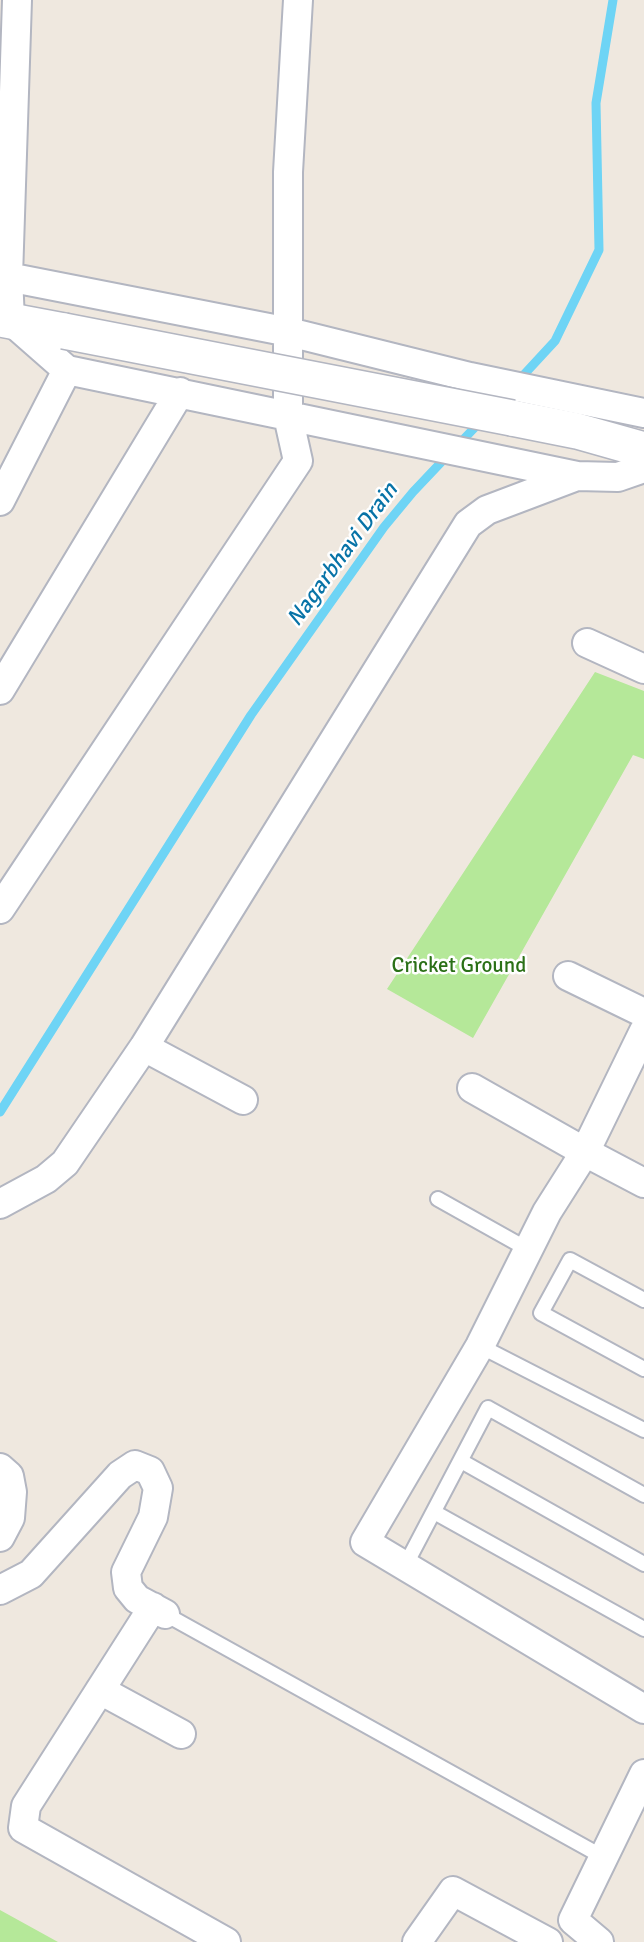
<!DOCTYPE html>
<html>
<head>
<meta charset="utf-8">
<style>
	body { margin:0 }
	canvas { display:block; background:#efe8df }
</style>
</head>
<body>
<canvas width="644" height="1942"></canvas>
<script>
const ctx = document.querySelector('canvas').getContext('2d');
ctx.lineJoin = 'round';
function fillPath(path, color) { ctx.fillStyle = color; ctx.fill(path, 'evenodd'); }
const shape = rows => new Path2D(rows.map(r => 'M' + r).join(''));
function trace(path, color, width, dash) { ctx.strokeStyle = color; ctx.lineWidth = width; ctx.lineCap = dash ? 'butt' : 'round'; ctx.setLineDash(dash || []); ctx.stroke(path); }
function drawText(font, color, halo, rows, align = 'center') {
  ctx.font = font + ' Signika,sans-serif'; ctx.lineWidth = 5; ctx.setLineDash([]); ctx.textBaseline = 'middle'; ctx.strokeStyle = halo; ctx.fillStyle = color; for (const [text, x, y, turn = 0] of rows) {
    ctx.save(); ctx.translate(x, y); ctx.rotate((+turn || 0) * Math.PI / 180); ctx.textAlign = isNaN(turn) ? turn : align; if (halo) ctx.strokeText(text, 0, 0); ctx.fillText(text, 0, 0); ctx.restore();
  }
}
fillPath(shape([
	[595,672,644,691,644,759,633,755,473,1038,387,989],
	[0,1910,58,1942,0,1942]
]), '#b5e899');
trace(shape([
	[494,407,555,341,599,250,596,103,613,0],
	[458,445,482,420],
	[0,1112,251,715,384,527,413,492,448,455]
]), '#6ed4f5', 9);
const service = shape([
	[438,1199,529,1250],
	[644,1300,570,1260,541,1313,644,1369],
	[480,1346,644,1430],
	[461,1461,644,1564],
	[434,1512,644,1629],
	[405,1566,488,1408,644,1495],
	[165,1614,603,1857]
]);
const minor = shape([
	[17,0,8,277,10,320,67,370,577,476,618,477,644,468],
	[8,277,289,332,470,377,644,413],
	[0,501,67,370],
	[587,643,644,669],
	[0,690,180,392],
	[0,909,298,461,288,416,288,172,298,0],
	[568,976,644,1013],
	[644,1031,585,1152,547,1212,480,1346,365,1542,644,1709],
	[144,1047,243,1100],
	[472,1088,585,1152,644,1183],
	[0,1204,46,1179,65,1163,144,1047,468,524,487,510,577,476],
	[0,1468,9,1476,12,1492,10,1518,0,1537],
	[0,1590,31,1574,120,1475,135,1465,150,1471,158,1488,153,1517,126,1572,128,1588,137,1599,165,1614],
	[153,1607,26,1806,23,1828,226,1942],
	[100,1690,181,1734],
	[417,1942,453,1891,548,1942],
	[599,1942,573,1920,644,1774]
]);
const tertiary = shape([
	[0,319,64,331],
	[512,418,577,431,644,450]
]);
trace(service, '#b3b6c1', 18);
trace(minor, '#b3b6c1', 32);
trace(tertiary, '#b3b6c1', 38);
trace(service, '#fff', 14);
trace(minor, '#fff', 28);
trace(tertiary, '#fff', 35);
const tertiaryBridge = shape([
	[64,331,512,418]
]);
trace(tertiaryBridge, '#b3b6c1', 38, []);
trace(tertiaryBridge, '#fff', 35);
drawText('21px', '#2b7017', '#fff', [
	["Cricket Ground",459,966]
]);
drawText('italic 23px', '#0773a7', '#fff', [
	["Nagarbhavi Drain",343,555,-54]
]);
</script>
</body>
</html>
